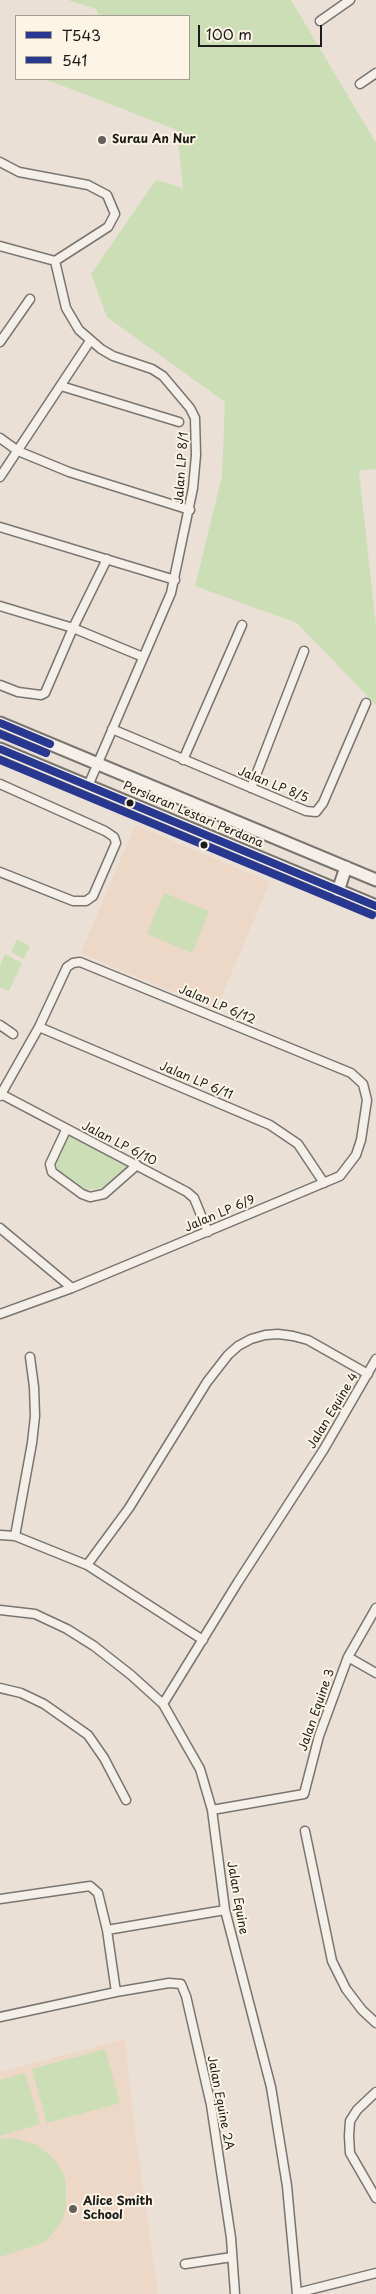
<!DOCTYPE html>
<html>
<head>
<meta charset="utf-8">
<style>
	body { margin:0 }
	#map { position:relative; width:376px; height:2294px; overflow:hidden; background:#ebe0d6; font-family:"Playpen Sans",sans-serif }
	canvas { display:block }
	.legend { position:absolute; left:15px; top:15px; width:175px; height:65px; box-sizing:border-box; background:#fcf5e5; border:1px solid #a29e95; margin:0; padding:6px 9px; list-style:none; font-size:15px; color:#1c1c1c }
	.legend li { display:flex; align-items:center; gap:10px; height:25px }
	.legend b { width:25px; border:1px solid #a29e95 }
	.scale { position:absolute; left:198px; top:25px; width:124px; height:22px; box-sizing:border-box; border:2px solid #1c1c1c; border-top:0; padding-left:6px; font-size:15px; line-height:18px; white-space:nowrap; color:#1c1c1c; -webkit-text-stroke:4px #fcf5e5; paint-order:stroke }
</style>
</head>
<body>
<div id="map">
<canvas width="376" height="2294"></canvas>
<ul class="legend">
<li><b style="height:6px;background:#283890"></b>T543</li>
<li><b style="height:6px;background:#283890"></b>541</li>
</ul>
<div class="scale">100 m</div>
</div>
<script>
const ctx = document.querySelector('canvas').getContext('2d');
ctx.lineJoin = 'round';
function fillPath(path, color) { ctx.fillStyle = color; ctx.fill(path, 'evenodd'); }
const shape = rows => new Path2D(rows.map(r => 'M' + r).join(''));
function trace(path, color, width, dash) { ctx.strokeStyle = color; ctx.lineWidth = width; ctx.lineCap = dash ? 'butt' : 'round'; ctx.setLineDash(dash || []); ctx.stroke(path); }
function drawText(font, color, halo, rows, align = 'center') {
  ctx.font = font + ' "Playpen Sans",sans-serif'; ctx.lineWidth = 4; ctx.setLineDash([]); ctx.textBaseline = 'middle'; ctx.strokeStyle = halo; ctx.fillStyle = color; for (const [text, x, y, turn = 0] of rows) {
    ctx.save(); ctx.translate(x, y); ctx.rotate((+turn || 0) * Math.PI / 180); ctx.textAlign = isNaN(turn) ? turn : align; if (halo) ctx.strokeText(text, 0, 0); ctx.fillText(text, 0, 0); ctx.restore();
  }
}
fillPath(shape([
	[135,825,270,882,216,1010,81,953],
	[125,2039,134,2123,158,2294,0,2294,0,2072]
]), '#edd8c8');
fillPath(shape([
	[68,0,291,0,376,143,376,469,359,471,376,626,376,705,297,623,195,586,222,476,225,402,107,317,91,274,156,180,183,188,177,130,45,79,189,79,189,16,99,16,96,9],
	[164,893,209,911,192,953,147,934],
	[17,939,30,946,24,959,11,952],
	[5,954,22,963,9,991,0,987,0,966],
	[69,1136,129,1164,118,1178,102,1188,86,1190,58,1170,55,1160],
	[105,2049,120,2103,47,2123,32,2069],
	[25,2073,40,2124,0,2136,0,2080],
	[14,2138,38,2145,56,2161,64,2175,66,2183,66,2208,60,2224,45,2242,0,2257,0,2139]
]), '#cbdeb6');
const street = shape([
	[320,21,350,0],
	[360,84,376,73],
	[0,162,19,172,88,185,107,195,115,214,108,227,55,261,66,308,79,330,101,349,113,356,152,369,163,376,190,408,195,418,196,455,193,488,171,593,88,786],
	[0,246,55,261],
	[0,342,30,299],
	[61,386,179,422],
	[0,438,18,451,69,472,190,510],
	[0,477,90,341],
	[0,527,175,580],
	[0,606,73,628,143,657],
	[0,685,18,692,41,695,45,693,73,628,107,559],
	[112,729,306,811,316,812,323,803,366,703],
	[183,760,242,625],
	[0,784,105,831,114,837,116,843,93,896,86,901,73,901,0,872],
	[251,788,304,651],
	[0,1025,13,1034],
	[39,1027,270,1125,298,1144,324,1183],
	[1,1094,187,1192,194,1198,208,1232],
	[0,1096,39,1027,67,967,73,963,80,962,351,1073,363,1084,367,1100,361,1140,356,1155,340,1176,72,1288,0,1314],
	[66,1130,50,1164,52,1172,82,1194,90,1197,104,1194,137,1165],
	[0,1228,72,1288],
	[0,1535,15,1536,87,1565,203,1640],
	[15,1536,32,1443,35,1416,34,1387,30,1357],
	[87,1565,129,1508,207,1382,228,1355,238,1346,251,1339,265,1335,278,1334,293,1336,308,1340,368,1374],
	[0,1610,35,1614,67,1629,94,1646,131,1675,163,1704,200,1769,212,1810,225,1910,271,2087,287,2186,297,2294],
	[348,1657,376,1673],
	[0,1688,21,1693,44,1704,88,1735,104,1758,126,1800],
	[163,1704,238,1582,324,1449,376,1359],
	[212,1810,304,1794,319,1736,348,1657,376,1608],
	[305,1831,332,1961,346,1989,362,2010,376,2023],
	[0,1899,90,1886,98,1893,107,1930,116,1992],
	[107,1930,225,1910],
	[0,2017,116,1992,169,1983,181,1984,186,1996,211,2105,231,2238,235,2294],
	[376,2092,357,2110,350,2121,349,2136,350,2153,376,2198],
	[185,2264,232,2257],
	[297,2293,376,2273]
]);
const secondary = shape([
	[0,723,376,880],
	[0,749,376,906],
	[338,891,346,867]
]);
trace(street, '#797470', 11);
trace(secondary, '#797470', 15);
trace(street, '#f4efe9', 8);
trace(secondary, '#f4efe9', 11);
trace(shape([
	[0,723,50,744],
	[0,749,376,906]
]), '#283890', 8);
trace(shape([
	[0,734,46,753],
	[0,760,372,915]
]), '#283890', 8);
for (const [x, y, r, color] of [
	[102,140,5,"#64615d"],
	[130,803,4.5,"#1c1c1c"],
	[204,845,4.5,"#1c1c1c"],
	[73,2209,5,"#64615d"]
]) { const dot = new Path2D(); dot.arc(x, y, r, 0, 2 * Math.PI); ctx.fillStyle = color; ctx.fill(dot); trace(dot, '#fcf5e5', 2); }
drawText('bold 12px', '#1c1c1c', '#fcf5e5', [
	["Surau An Nur",112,140],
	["Alice Smith",83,2202],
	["School",83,2216]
], 'left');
drawText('12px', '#1c1c1c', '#fcf5e5', [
	["Jalan LP 8/1",182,468,-86],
	["Jalan LP 8/5",273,785,22],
	["Persiaran Lestari Perdana",193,815,23],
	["Jalan LP 6/12",217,1005,23],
	["Jalan LP 6/11",196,1081,23],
	["Jalan LP 6/10",119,1144,27],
	["Jalan LP 6/9",220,1214,-23],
	["Jalan Equine 4",333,1411,-59],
	["Jalan Equine 3",317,1710,-71],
	["Jalan Equine",237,1898,80],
	["Jalan Equine 2A",220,2103,79]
]);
</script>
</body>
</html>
